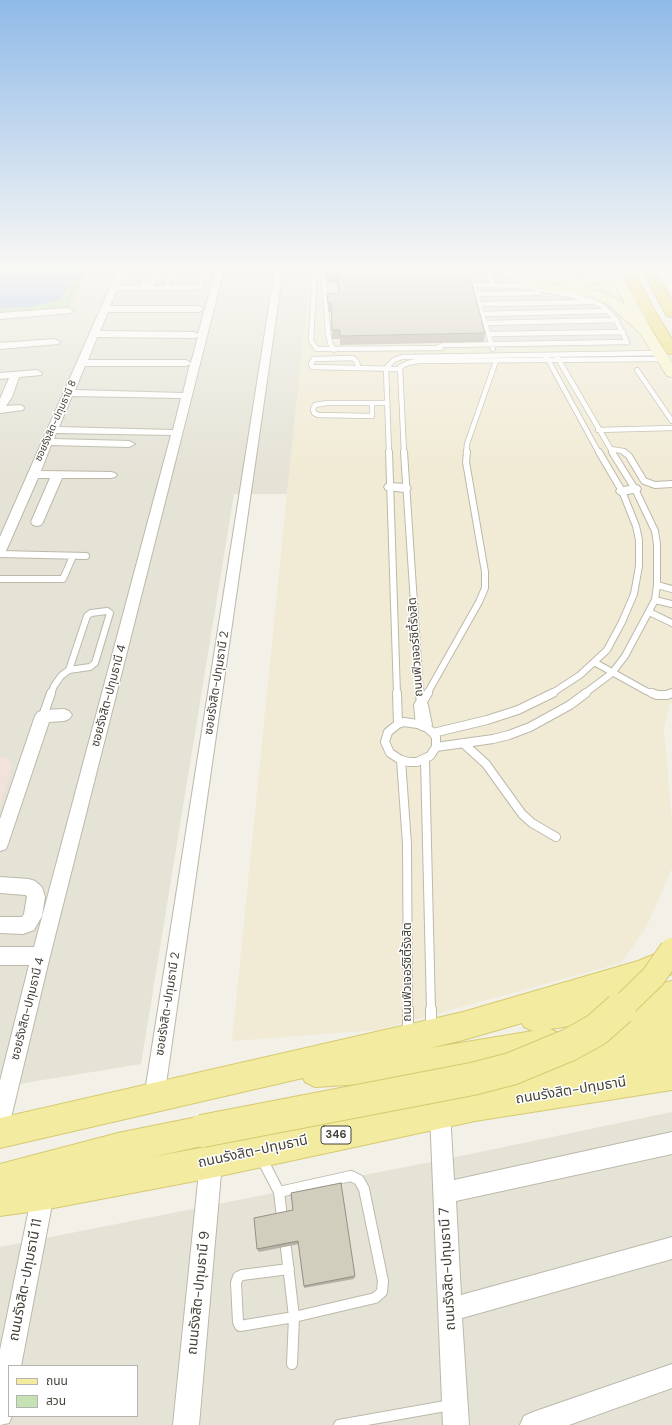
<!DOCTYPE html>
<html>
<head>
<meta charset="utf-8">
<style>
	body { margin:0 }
	#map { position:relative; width:672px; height:1425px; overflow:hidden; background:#f2f0e7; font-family:"DM Sans","Noto Sans Thai",sans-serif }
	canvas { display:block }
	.legend { position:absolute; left:8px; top:1365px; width:130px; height:52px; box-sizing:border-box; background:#fff; border:1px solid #b4b3af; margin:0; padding:5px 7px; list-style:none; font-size:12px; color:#444137 }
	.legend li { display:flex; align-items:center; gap:8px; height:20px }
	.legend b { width:20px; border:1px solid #b4b3af }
</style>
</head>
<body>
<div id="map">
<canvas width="672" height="1425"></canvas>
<ul class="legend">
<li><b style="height:5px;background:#f3eb9f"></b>ถนน</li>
<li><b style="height:11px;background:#c5e2b4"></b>สวน</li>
</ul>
</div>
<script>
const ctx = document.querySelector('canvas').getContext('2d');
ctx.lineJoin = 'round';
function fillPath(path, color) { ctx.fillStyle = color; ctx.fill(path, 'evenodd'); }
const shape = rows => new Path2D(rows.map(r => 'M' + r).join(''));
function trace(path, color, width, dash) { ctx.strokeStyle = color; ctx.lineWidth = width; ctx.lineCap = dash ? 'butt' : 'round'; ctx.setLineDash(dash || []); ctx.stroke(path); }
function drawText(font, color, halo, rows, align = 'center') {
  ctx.font = font + ' "DM Sans","Noto Sans Thai",sans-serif'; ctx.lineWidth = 3; ctx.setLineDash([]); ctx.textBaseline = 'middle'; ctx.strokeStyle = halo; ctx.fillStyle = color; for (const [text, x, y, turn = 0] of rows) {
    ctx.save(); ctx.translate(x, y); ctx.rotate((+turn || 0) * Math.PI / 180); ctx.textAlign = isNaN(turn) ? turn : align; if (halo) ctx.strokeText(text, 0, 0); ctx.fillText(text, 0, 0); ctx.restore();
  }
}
fillPath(shape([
	[0,269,311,269,287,494,234,494,141,1064,0,1087],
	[672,1112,672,1425,0,1425,0,1247,456,1157],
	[9,1366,137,1366,137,1416,9,1416]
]), '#e5e3d6');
fillPath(shape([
	[311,269,606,269,614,296,672,385,672,703,669,705,664,730,672,822,672,868,647,926,621,963,378,1030,232,1041,287,494]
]), '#f1ebd5');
fillPath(shape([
	[0,756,8,759,12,766,0,804]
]), '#f1e3dc');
fillPath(shape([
	[0,269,88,269,69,309,0,314]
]), '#c5e2b4');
fillPath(shape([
	[473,269,502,269,504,275,530,286,576,293,609,305,618,311,633,346,496,348]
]), '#e3e2df');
fillPath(shape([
	[0,269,81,269,65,294,58,301,29,307,0,309]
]), '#aac3e8');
const laneFar3 = shape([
	[315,269,311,341,317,349,441,348],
	[323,269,328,333,330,343,334,350],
	[468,269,493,349],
	[487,269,493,285],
	[95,274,98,269],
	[109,274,111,269],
	[143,284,152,284,157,269],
	[115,288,166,288,173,269],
	[166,288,199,287,205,269],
	[475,294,539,293],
	[479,304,590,302],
	[482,314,608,311],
	[485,323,616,320],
	[489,334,623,332],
	[437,348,443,345,627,342,616,320,604,307,595,302,571,295,523,286,473,285],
	[546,356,599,453],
	[557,357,613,453],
	[358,367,357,362,353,358,314,359,311,364,312,367,399,369],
	[637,370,672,421],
	[327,403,372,403,372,416,318,415,314,413,313,409,315,405,327,403],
	[372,403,387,403],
	[598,430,672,428],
	[611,449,623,451,626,453],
	[389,453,386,368,394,360,402,357,659,353],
	[404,453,400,367,408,363,418,361,662,359],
	[466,453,467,444,496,361]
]);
const laneFar2 = shape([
	[389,452,397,694],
	[404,452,420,694],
	[624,452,629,456,644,481,655,485,672,484],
	[0,554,86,556],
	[0,579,63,579,73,556],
	[657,585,672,589],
	[655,600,672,604],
	[107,611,110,613,95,663,90,667,69,670,87,616,91,613,107,611],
	[649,612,672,623],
	[594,662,646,691,654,694],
	[51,694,54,686,61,676,69,670],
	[427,694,479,602,485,588,485,572,466,462,467,452],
	[551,694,580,675,607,650,622,622,634,594,639,566,639,540,636,526,622,491,599,452],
	[584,694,612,673,625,656,655,600,657,585,657,544,655,531,635,489,612,452],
	[669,694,672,693]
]);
const laneFar1 = shape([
	[397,693,398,724],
	[420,693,421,705],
	[652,693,657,695,667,695,672,693],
	[421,705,428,693],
	[43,716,51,693],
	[404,722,424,725,433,733,436,737,436,747,430,756,417,762,409,762,401,760,390,753,385,742,388,732,398,724,404,722],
	[433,733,487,720,518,710,553,693],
	[463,743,486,764,522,814,532,823,556,837],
	[436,747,493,739,509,735,530,727,570,705,586,693],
	[401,760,407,844,408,1010],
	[425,760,431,1010]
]);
const lane = shape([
	[431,1009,431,1028],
	[408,1033,408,1009],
	[262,1159,279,1192,282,1217],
	[279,1192,351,1176,359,1180,364,1189,383,1281,382,1292,375,1298,294,1317,240,1326,238,1322,236,1283,238,1277,242,1275,289,1269],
	[286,1248,294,1317,292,1364],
	[339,1425,451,1405]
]);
const street = shape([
	[118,269,126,269,110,306,199,306,204,309,199,312,108,312,100,331,194,332,198,334,216,269,224,269,50,956,10,1122,7,1129,0,1132,0,1081,29,965,0,965,0,947,34,947,171,435,56,433,54,439,129,441,135,444,129,447,51,445,41,471,111,472,115,473,117,475,115,477,111,478,62,478,43,522,41,525,37,526,33,525,31,522,50,478,38,478,6,551,4,554,0,555,0,537,118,269],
	[97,337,194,338,198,337,191,363,186,360,88,360,97,337],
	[190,364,183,393,75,390,85,366,186,366,190,364],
	[72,396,179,398,181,398,173,430,59,427,72,396],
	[275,269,283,269,164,1098,161,1105,154,1108,147,1105,144,1098,275,269],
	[68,308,73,311,71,313,0,319,0,313,68,308],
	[55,339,60,342,58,344,0,349,0,343,55,339],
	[37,370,42,373,41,375,19,377,12,397,6,406,19,405,23,406,24,408,23,410,0,413,0,399,9,378,0,379,0,373,37,370],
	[390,483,405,484,409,485,411,488,409,491,405,492,386,490,384,487,386,484,390,483],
	[635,485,639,486,641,489,639,492,622,495,618,494,616,491,618,488,635,485],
	[421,699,426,701,428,705,432,725,429,729,424,731,419,729,416,725,414,705,416,701,421,699],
	[64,709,69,711,72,715,69,719,64,721,49,722,8,844,6,849,0,851,0,819,35,716,38,712,43,710,64,709],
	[0,877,29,879,35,881,42,887,45,897,42,916,34,930,23,934,0,933,0,917,22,917,24,914,27,896,25,895,0,893,0,877],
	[440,1103,447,1106,450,1113,454,1180,672,1132,672,1154,456,1201,461,1295,672,1237,672,1259,462,1318,469,1425,443,1425,430,1113,433,1106,440,1103],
	[211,1151,219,1154,222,1162,199,1425,173,1425,200,1162,203,1154,211,1151],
	[43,1183,51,1186,54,1194,21,1366,9,1366,9,1416,12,1416,9,1423,0,1425,0,1350,32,1194,35,1186,43,1183],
	[672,1364,672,1388,569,1425,520,1425,524,1416,533,1412,672,1364]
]);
const secondary = shape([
	[502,269,515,269,532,279,550,284,561,285,562,281,580,280,590,277,599,269,619,269,652,331,672,362,672,377,667,376,640,333,609,305,593,298,577,294,549,292,524,285,508,277,502,269],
	[609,273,626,306,617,299,601,292,582,287,598,283,609,273],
	[664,269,672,269,672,277,668,276,664,269]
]);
const primary = shape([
	[665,950,672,953,672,974,645,986,672,981,672,1060,664,1061,672,1060,672,1090,475,1121,211,1178,43,1210,0,1216,0,1164,118,1133,202,1116,213,1120,217,1131,213,1142,202,1146,152,1157,211,1146,475,1091,506,1086,509,1078,590,1050,580,1046,576,1036,580,1026,584,1024,550,1029,559,1033,564,1043,559,1053,549,1058,411,1081,315,1087,305,1082,303,1078,0,1148,0,1118,463,1012,638,961,665,950],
	[522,1023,524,1027,533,1031,430,1048,463,1040,522,1023]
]);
const highway = shape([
	[621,269,633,269,654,310,672,339,672,354,667,353,640,310,621,269],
	[642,269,654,269,672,301,672,317,667,316,665,313,642,269]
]);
trace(laneFar3, '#bcb9ab', 6);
trace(laneFar2, '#bcb9ab', 8);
trace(laneFar1, '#bcb9ab', 10);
trace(lane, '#bcb9ab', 12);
trace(street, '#bcb9ab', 2);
trace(secondary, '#ccc89b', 2);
trace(primary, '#d6ca71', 2);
trace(highway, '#ccb347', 2);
trace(shape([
	[66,303,87,269]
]), '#bcb79e', 1.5, [1.5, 1.5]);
trace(laneFar3, '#fff', 4.5);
trace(laneFar2, '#fff', 6);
trace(laneFar1, '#fff', 8);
trace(lane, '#fff', 10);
fillPath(street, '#fff');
fillPath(secondary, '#f9f6ca');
fillPath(primary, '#f3eb9f');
fillPath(highway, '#eedc76');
const primaryBridgeFar1 = shape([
	[619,1010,653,977,672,950]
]);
const primaryBridge = shape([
	[202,1131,472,1079,511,1069,569,1045,596,1030,620,1009]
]);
trace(primaryBridgeFar1, '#d6ca71', 26, []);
trace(primaryBridge, '#d6ca71', 34, []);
trace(primaryBridgeFar1, '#f3eb9f', 24);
trace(primaryBridge, '#f3eb9f', 32);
fillPath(shape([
	[326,269,468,269,485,333,484,342,340,345,340,339,332,339,331,312,328,312,327,294,338,293,337,283,327,283],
	[293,1210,355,1276,354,1279,304,1288,299,1244,259,1252,257,1249]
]), '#b5b1a3');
const building = shape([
	[327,269,468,269,485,333,340,336,340,330,332,330,331,303,328,303,327,294,339,293,337,274,327,274,327,269],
	[341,1183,355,1276,304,1286,298,1241,257,1249,254,1218,293,1210,291,1193,341,1183]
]);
fillPath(building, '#d2cebe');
trace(building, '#939085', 1);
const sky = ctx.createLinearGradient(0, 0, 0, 469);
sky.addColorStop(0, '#8fbae8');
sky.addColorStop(0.57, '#f9f8f4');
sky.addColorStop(1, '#f9f8f400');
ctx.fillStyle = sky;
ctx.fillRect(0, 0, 672, 469);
drawText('10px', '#444137', '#fff', [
	["ซอยรังสิต-ปทุมธานี 8",56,421,-66]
]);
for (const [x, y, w] of [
	[336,1135,30]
]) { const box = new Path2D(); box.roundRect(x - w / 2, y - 9, w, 18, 3); ctx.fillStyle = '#fff'; ctx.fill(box); trace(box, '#444137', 1); }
drawText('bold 11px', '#444137', null, [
	["346",336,1135]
]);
drawText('12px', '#444137', '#fff', [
	["ถนนฟิวเจอร์ซิตี้รังสิต",416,647,-94],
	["ซอยรังสิต-ปทุมธานี 2",217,683,-81],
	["ซอยรังสิต-ปทุมธานี 4",109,696,-75],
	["ถนนฟิวเจอร์ซิตี้รังสิต",408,972,-90],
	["ซอยรังสิต-ปทุมธานี 2",168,1004,-81],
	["ซอยรังสิต-ปทุมธานี 4",28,1009,-76]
]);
drawText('14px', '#444137', '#fff', [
	["ถนนรังสิต-ปทุมธานี",571,1091,-9],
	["ถนนรังสิต-ปทุมธานี",253,1152,-12],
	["ถนนรังสิต-ปทุมธานี 7",448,1269,-93],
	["ถนนรังสิต-ปทุมธานี 11",26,1280,-79],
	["ถนนรังสิต-ปทุมธานี 9",199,1293,-84]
]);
</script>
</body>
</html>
